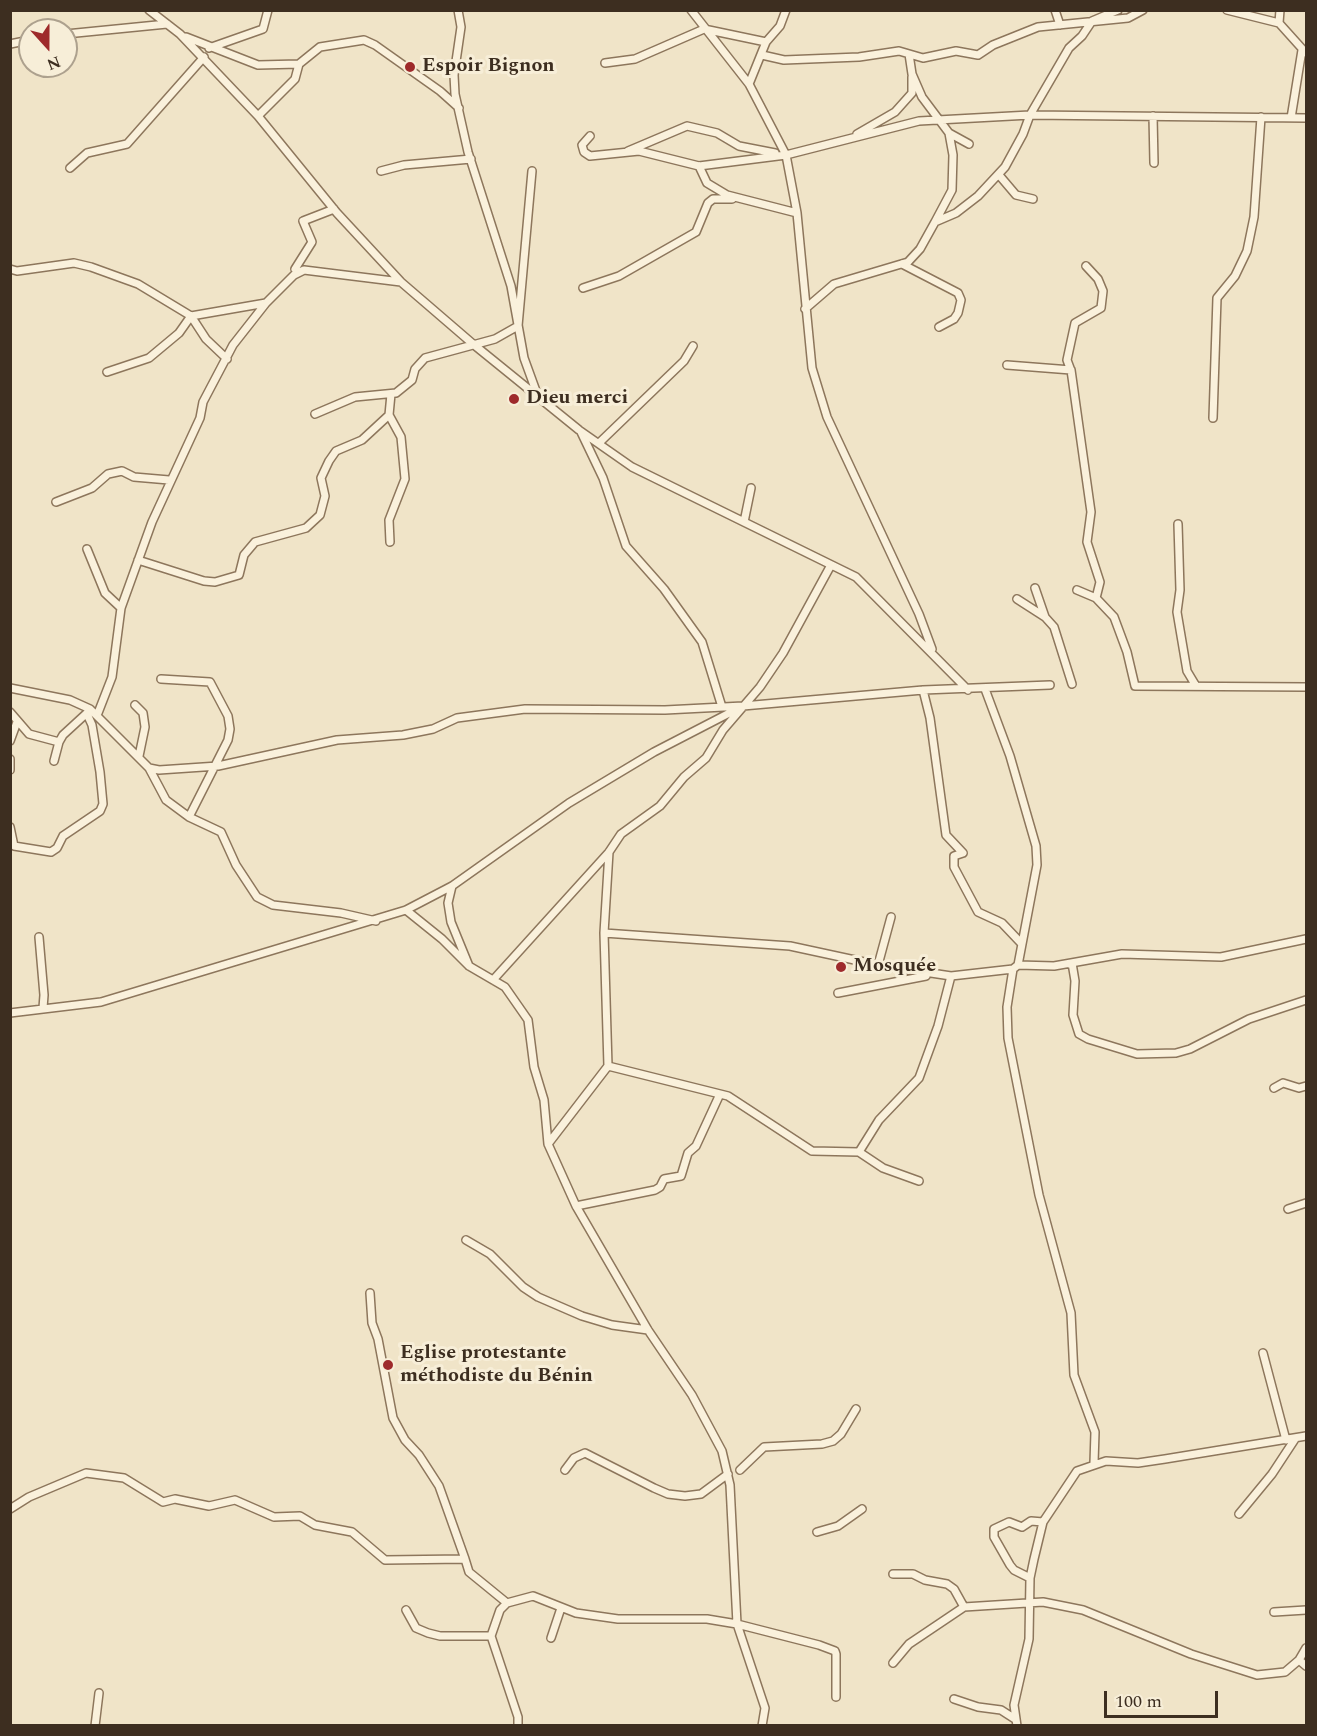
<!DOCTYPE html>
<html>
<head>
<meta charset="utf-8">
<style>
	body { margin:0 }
	#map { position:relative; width:1317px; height:1736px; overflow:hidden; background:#f0e4c8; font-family:Spectral,serif }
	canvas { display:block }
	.frame { position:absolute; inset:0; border:12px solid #3d2e20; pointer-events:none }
	.north { position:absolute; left:18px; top:18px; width:60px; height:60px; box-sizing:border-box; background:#f7eed8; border:2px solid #ada18e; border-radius:50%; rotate:159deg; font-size:16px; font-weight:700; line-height:24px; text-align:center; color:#3d2e20 }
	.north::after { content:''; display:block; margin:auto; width:21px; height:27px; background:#9e2a2b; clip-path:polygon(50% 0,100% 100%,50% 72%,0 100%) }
	.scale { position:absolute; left:1104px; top:1691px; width:114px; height:27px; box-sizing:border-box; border:3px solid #3d2e20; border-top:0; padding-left:8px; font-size:18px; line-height:21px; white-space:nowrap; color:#3d2e20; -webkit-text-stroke:4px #f7eed8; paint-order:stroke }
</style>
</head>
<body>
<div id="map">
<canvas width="1317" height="1736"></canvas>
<div class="frame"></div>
<div class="north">N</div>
<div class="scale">100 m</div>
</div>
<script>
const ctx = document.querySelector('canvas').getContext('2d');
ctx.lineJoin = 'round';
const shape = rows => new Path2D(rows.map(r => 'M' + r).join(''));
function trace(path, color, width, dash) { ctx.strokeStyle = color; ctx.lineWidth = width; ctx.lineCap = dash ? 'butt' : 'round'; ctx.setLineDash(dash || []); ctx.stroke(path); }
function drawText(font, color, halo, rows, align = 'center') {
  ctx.font = font + ' Spectral,serif'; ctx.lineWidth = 6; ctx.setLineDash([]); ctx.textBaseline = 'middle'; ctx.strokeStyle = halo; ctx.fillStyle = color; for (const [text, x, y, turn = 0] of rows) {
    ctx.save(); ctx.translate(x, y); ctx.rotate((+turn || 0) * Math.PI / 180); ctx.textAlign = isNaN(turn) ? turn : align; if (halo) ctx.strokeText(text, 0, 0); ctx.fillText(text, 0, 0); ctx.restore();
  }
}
const street = shape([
	[149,10,180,34,258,116,337,213,401,282,473,344,579,430,632,467,856,577,968,690],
	[458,10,461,27,454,75,455,94,468,152,511,286,524,358,536,391],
	[691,10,749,84,786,155,797,213],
	[1055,10,1060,25],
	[1227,10,1279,23,1306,53],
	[1279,23,1280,10],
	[66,34,167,24],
	[186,37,258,65,299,64,320,47,364,40,375,45,440,91,459,108],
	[10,44,30,40],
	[209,48,263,29,268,10],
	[909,54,912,74,922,97,949,133,969,144],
	[762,55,784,60,859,57,899,51,923,58,956,51,978,55,993,45,1038,27,1128,18,1143,10],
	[605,63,635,59,704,29,766,42],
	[749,84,766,42,780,26,786,10],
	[258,116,295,79,299,64],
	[1153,116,1154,163],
	[1291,118,1302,50],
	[857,134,895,112,912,93,912,77],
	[590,136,582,145,584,152,590,156,639,151,699,166,786,155,919,121,1030,115,1306,118],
	[628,151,687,126,717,133,739,146,775,153],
	[699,166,707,183,727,195,797,213,812,368,827,417,919,614,932,649],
	[70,168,87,153,127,144,204,57],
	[381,171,404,165,471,159],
	[999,175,1016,195,1033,199],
	[935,222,952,190,953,155,949,133],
	[902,264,958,293,961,300,958,313,954,319,939,327],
	[10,269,17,271,74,263,91,267,138,284,191,316,266,303,294,275,304,270,401,282],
	[295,269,312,242,303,221,334,209],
	[583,288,619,276,696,232,708,203,713,199,732,199],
	[805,309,834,284,908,262,920,249,935,222,956,213,978,196,1005,167,1023,134,1030,115,1069,48,1082,36,1092,21,1118,10],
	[191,316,206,339,227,359],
	[1007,365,1071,370,1091,512,1087,542,1100,582,1096,598],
	[1070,368,1067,360,1075,323,1101,308,1103,291,1098,279,1086,266],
	[107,372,149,358,179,333,191,316],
	[315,414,355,397,396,393,412,380,415,369,425,358,495,339,518,326,532,171],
	[389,415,401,437,405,479,389,520,390,542],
	[1213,418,1217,298,1235,276,1247,251,1254,217,1261,117],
	[581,432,603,478,626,546,664,589,702,642,722,707],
	[599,443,684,361,693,346],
	[56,502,92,488,108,474,122,471,134,477,169,480],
	[744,522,751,488],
	[1178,524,1180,590,1177,612,1187,671,1196,686],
	[87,549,105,593,121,608],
	[138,560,204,581,215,582,239,575,244,555,255,542,306,528,320,515,325,496,321,478,329,461,336,451,362,440,389,415,391,394],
	[1035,588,1045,617,1054,627,1072,684],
	[1077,590,1096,598,1114,617,1127,652,1135,686,1306,687],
	[1017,599,1045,617],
	[161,679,210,682,228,716,230,729,228,740,189,817],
	[10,688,70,700,90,709,149,768,159,770,218,766,337,740,403,735,433,729,457,718,525,709,665,710,743,706,923,690,1050,685],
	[985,689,1010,756,1036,846,1037,865,1018,965],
	[923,690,930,718,946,835,963,853,954,856,954,867,978,912,1002,923,1021,943],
	[135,705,143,713,145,727,139,756],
	[10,712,29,734,59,742,63,735,88,712],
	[98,713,112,677,121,608,152,522,200,418,203,402,233,345,266,303],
	[10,741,17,722],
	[10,759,10,770],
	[54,761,59,742],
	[149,768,166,800,189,817,221,832,236,865,257,897,273,905,341,913,376,921],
	[10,827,14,846,51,852,57,848,63,836,100,811,103,804,100,772,92,725,87,714],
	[609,852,604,933,608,1066,548,1144,576,1206,648,1330,692,1395,722,1451,730,1485,737,1624,765,1708,762,1726],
	[452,886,448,903,451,922,469,966,505,987,528,1020,534,1067,544,1100,548,1144],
	[406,910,442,939,469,966],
	[604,933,790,946,878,965,951,976,1013,969,1018,965,1054,966,1122,954,1221,957,1306,939],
	[39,937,44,995,43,1008],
	[1069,964,1072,963,1075,981,1073,1015,1079,1034,1088,1039,1137,1054,1176,1053,1190,1049,1249,1019,1306,1000],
	[878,965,891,917],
	[1013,969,1007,1007,1008,1038,1039,1195,1071,1313,1074,1375,1095,1432,1094,1463],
	[493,980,609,852,621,834,660,806,684,777,706,758,723,730,760,687,783,653,831,565],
	[838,993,926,976],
	[10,1013,101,1002,406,910,452,886,569,803,654,752,741,707],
	[608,1066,728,1096,812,1151,859,1152,879,1120,919,1078,938,1026,951,976],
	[1274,1088,1283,1083,1299,1088,1306,1086],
	[859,1152,883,1168,919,1181],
	[576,1206,655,1190,660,1187,664,1179,681,1176,688,1153,696,1146,720,1094],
	[1288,1209,1306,1203],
	[466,1240,490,1254,523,1287,538,1297,582,1316,612,1325,648,1330],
	[370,1293,372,1323,378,1339,393,1418,405,1440,419,1455,439,1486,465,1559],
	[1263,1353,1286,1440],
	[565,1470,574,1458,585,1453,654,1488,668,1494,685,1496,701,1494,728,1474],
	[740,1470,764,1447,822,1444,833,1441,841,1434,856,1409],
	[10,1509,29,1497,86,1473,124,1478,163,1502,175,1499,209,1506,235,1500,274,1517,300,1516,315,1525,352,1532,385,1560,465,1559,469,1572,507,1603],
	[1239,1514,1272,1474,1295,1439],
	[817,1532,838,1526,862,1509],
	[893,1574,913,1574,925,1580,947,1584,954,1589,964,1607,1043,1602,1083,1610,1191,1654,1257,1675,1285,1672,1299,1660,1306,1666],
	[1030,1578,1014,1570,1010,1565,994,1537,994,1529,1009,1522,1022,1527,1031,1521,1043,1522],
	[406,1610,416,1628,428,1633,440,1636,491,1636],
	[1274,1612,1306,1610],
	[551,1638,561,1608],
	[1299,1660,1306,1648],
	[893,1663,909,1644,964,1607],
	[954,1699,978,1707,1001,1710,1015,1719],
	[95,1726,99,1693],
	[518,1726,518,1717,491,1636,500,1610,507,1603,533,1596,576,1613,618,1619,707,1619,737,1624,819,1645,835,1651,836,1654,836,1697],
	[1017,1726,1014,1705,1029,1639,1030,1578,1034,1559,1043,1522,1077,1471,1106,1461,1138,1463,1165,1459,1306,1436]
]);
trace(street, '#8d765c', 10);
trace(street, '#faf1dc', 7);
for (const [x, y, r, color] of [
	[410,67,6,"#9e2a2b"],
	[514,399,6,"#9e2a2b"],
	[841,967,6,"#9e2a2b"],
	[388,1365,6,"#9e2a2b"]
]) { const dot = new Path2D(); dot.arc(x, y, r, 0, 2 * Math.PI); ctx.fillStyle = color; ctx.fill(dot); trace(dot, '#f7eed8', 2); }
drawText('bold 20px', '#3d2e20', '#f7eed8', [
	["Espoir Bignon",422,67],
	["Dieu merci",526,399],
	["Mosquée",853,967],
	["Eglise protestante",400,1354],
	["méthodiste du Bénin",400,1377]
], 'left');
</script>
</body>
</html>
